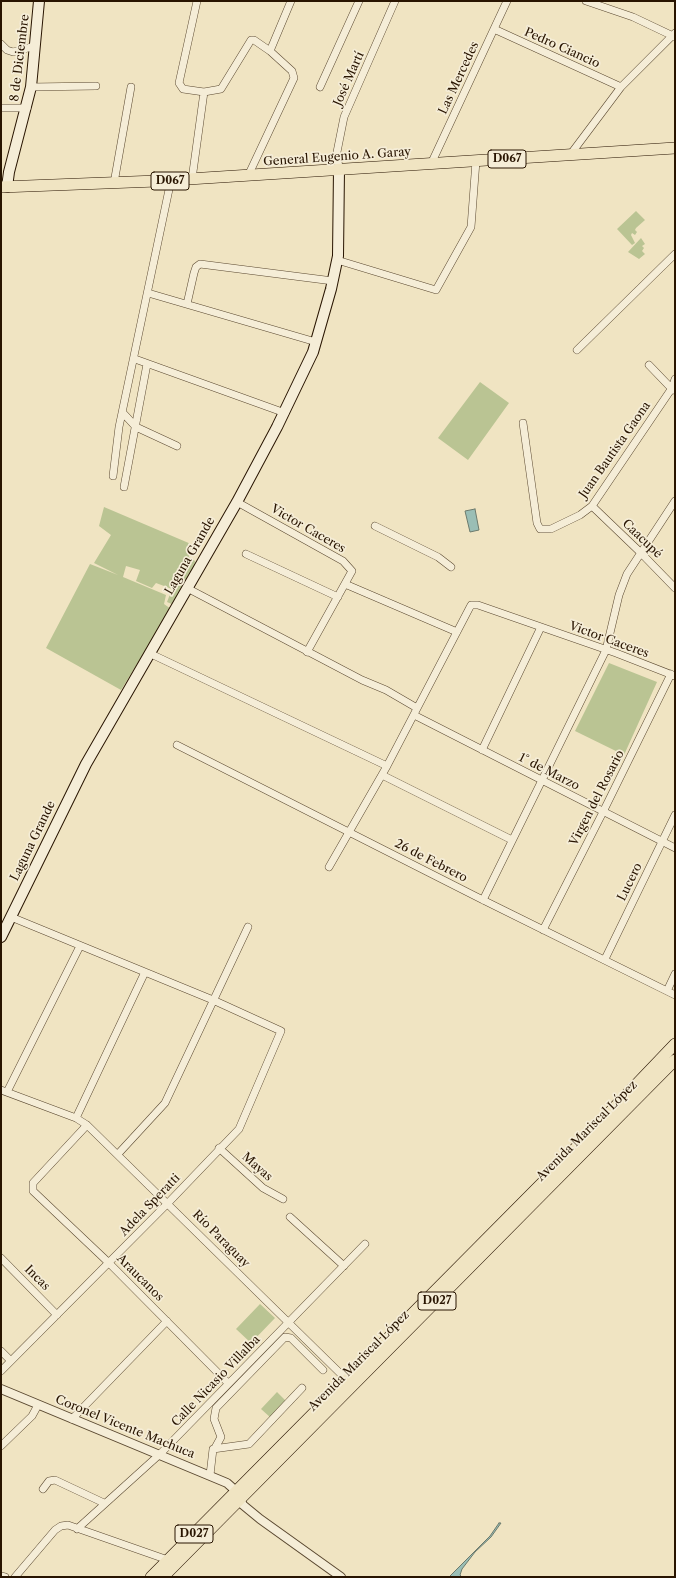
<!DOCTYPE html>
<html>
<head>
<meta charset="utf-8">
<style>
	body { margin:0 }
	#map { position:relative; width:676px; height:1578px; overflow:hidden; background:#f0e4c2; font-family:"Libre Caslon Text",serif }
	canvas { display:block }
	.frame { position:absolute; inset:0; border:2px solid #281400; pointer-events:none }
</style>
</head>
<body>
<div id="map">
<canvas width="676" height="1578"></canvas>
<div class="frame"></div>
</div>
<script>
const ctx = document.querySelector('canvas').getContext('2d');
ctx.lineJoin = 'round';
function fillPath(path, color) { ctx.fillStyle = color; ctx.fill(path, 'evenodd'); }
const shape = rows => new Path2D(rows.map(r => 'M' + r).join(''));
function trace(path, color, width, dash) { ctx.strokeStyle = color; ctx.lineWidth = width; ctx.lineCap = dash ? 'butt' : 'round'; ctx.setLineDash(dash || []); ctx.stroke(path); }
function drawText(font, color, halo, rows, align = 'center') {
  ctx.font = font + ' "Libre Caslon Text",serif'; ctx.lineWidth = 3.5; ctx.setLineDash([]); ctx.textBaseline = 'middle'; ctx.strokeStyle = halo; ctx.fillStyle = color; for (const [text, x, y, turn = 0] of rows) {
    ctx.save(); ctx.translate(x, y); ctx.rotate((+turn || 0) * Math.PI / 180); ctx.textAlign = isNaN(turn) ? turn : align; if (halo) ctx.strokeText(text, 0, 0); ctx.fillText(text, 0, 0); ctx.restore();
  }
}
fillPath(shape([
	[636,211,645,220,636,228,635,230,637,232,635,235,632,233,631,235,635,243,632,245,617,229],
	[641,238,645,244,642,246,644,248,642,251,645,254,639,259,628,252],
	[480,382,509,403,468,460,438,438],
	[104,507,191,544,189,557,195,561,194,570,174,605,167,602,172,589,156,583,152,588,136,581,140,570,126,566,123,577,166,595,164,604,171,609,121,690,46,648,90,564,118,575,94,563,111,535,99,526],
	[609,663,657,682,624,755,575,731],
	[260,1304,275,1318,251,1343,236,1329],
	[277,1392,286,1401,271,1418,261,1409]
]), '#bac493');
const water = shape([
	[475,509,479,530,470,532,465,511,475,509],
	[499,1523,501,1523,491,1537,475,1552,462,1569,460,1575,462,1577,449,1577,490,1536,499,1523]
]);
fillPath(water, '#9abeb5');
trace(water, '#6c7a6d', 1);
const minor = shape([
	[197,1,179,83,183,89,204,92,221,89,251,40,254,40,270,51,292,71,294,78,248,176],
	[586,1,633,17,675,37],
	[494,29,621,87],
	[1,44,7,50,13,52,35,46],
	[270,51,291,1],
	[31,87,96,86],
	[320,87,359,1],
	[1,108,27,108],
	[570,155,621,87,675,33],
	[431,164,507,1],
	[339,169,337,152,344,117,395,1],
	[192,179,204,92],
	[114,183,131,87],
	[337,260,436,290,471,227,476,161],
	[148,293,316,342],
	[187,304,194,273,196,267,200,264,333,281],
	[577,350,675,254],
	[135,359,285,413],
	[649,365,673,390],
	[123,413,136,427,177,446],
	[523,423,537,523,540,529,551,529,580,515,592,506,672,388,675,379],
	[113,476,119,427,171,180],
	[124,487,147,364],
	[237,502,343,561,352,571,307,652],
	[592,506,640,552,675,588],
	[375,526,438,557,451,567],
	[246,554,338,597],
	[345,584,457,632],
	[187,588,362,680,386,690,417,708],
	[149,653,387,766],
	[414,715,675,848],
	[177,745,483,900,675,995],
	[482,750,541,627],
	[382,775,512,840],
	[329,867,387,766,471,605,478,605,616,653,675,676],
	[483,900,606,650,619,595,627,574,675,501],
	[543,930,603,812,671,674],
	[605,959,675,815],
	[667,991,675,974],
	[1,1090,76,1118,87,1125,347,1380],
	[7,1092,80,946],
	[76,1118,145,972],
	[87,1125,33,1183,33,1191,109,1263,228,1383],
	[219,1148,263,1188,283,1199],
	[118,1154,165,1103,248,927],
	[290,1217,344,1266],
	[1,1258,57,1315],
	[1,1351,11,1361],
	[1,1371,168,1203,239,1129,281,1031,213,1000,11,917],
	[72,1419,167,1321],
	[1,1446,32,1416,38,1405],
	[215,1448,221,1437,214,1419,216,1408,285,1337,291,1338,323,1370],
	[210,1475,213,1449,249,1444,302,1388],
	[43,1489,49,1481,55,1480,104,1503],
	[77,1529,160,1454,365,1244],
	[1,1576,5,1577],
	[15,1577,55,1530,61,1526,68,1525,168,1560]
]);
const tertiary = shape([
	[1,1389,227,1483,236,1491,243,1505,260,1519,341,1577]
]);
const secondary = shape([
	[7,187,9,172,31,87,39,1],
	[1,937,86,764,237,502,277,427,313,352,331,289,338,256,339,169]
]);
const primary = shape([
	[1,187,157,181,675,148]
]);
const trunk = shape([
	[151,1577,547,1178,675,1044],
	[163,1577,675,1060]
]);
trace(minor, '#5a4830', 8);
trace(tertiary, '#5a4830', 10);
trace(secondary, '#281400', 12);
trace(primary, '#281400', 12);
trace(trunk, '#281400', 12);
trace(minor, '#f5edd7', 7);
trace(tertiary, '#f5edd7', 8);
trace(secondary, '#f5edd7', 10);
trace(primary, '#f0e4c2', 11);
trace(trunk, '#f0e4c2', 11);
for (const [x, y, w] of [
	[507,159,38],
	[170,181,38],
	[437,1301,38],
	[194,1534,38]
]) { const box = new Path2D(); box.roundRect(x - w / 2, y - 9, w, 18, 3); ctx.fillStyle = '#f5edd7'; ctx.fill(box); trace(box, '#281400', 1); }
drawText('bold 11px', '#281400', null, [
	["D067",507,159],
	["D067",170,181],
	["D027",437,1301],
	["D027",194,1534]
]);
drawText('12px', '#281400', '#f5edd7', [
	["Pedro Ciancio",562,48,24],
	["8 de Diciembre",20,58,-83],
	["Las Mercedes",459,78,-65],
	["José Martí",349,79,-66],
	["General Eugenio A. Garay",337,157,-4],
	["Juan Bautista Gaona",615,450,-55],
	["Victor Caceres",308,529,30],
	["Caacupé",642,539,44],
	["Laguna Grande",190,556,-60],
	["Victor Caceres",609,640,20],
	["1° de Marzo",549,772,27],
	["Virgen del Rosario",597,798,-63],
	["Laguna Grande",33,841,-64],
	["26 de Febrero",431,861,27],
	["Lucero",630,882,-64],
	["Avenida Mariscal López",587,1131,-45],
	["Mayas",257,1167,41],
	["Adela Speratti",150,1205,-46],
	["Río Paraguay",221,1239,45],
	["Incas",37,1278,45],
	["Araucanos",140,1278,45],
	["Avenida Mariscal López",359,1361,-45],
	["Calle Nicasio Villalba",216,1381,-46],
	["Coronel Vicente Machuca",125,1427,22]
]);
</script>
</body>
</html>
